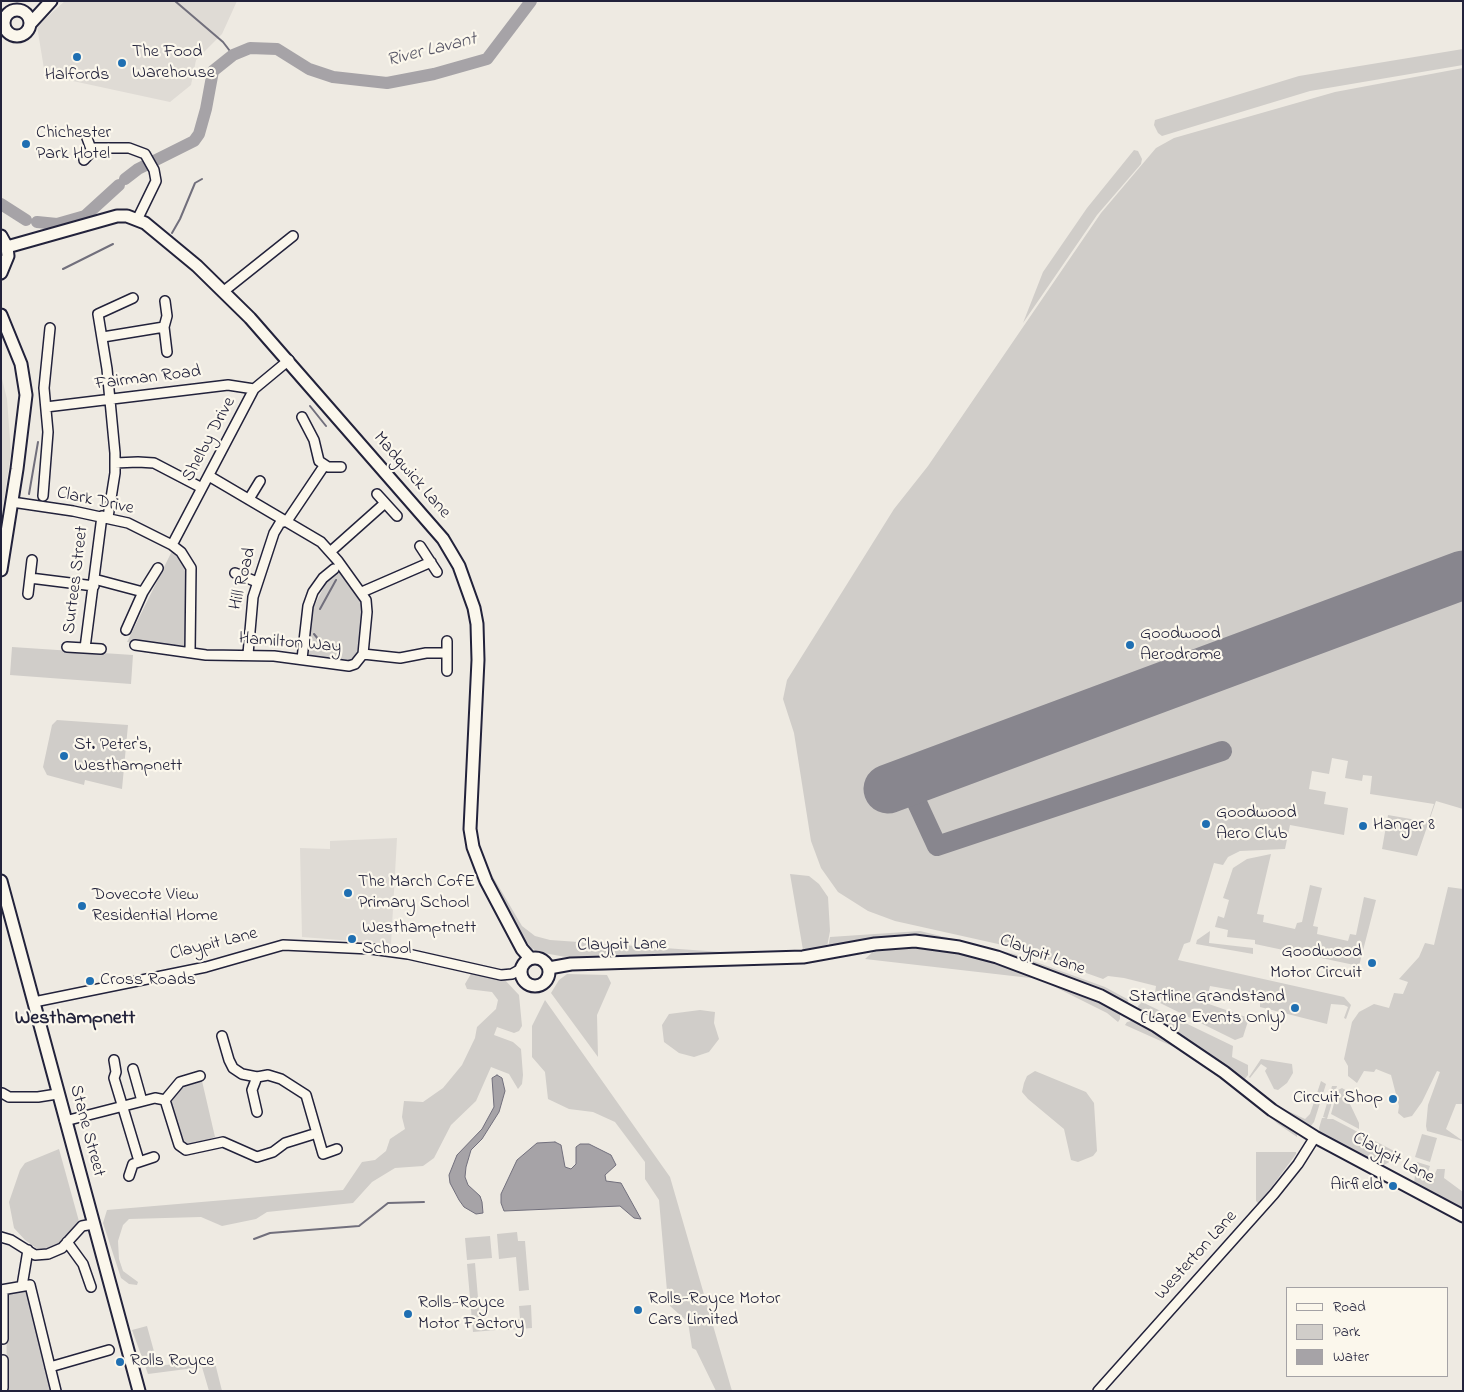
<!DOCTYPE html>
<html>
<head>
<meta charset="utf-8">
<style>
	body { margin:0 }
	#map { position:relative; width:1464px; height:1392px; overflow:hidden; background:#eeeae2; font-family:"Indie Flower",sans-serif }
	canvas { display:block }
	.frame { position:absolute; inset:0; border:2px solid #22223b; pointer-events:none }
	.legend { position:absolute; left:1286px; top:1287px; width:162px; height:90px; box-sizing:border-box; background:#fbf7ec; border:1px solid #a4a2a5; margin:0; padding:6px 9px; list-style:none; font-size:15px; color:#22223b }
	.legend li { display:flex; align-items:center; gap:10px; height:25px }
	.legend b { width:25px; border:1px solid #a4a2a5 }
</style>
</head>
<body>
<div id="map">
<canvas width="1464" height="1392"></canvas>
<div class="frame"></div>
<ul class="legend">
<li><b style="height:6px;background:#fbf7ec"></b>Road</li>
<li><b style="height:14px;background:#d0cdc9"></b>Park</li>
<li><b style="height:14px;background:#a6a3a7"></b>Water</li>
</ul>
</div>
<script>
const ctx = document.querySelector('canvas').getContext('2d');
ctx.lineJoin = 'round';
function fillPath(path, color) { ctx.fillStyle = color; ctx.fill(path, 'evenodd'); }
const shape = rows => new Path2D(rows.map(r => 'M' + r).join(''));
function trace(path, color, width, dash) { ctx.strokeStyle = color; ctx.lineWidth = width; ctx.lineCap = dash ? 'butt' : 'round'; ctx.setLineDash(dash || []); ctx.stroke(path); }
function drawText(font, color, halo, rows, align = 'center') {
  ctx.font = font + ' "Indie Flower",sans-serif'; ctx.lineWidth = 4.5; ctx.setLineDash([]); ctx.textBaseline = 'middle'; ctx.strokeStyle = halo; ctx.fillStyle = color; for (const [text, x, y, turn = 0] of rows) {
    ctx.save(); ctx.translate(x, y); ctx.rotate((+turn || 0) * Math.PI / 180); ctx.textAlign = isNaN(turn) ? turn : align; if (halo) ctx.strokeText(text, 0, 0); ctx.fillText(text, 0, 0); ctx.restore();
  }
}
fillPath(shape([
	[65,1,237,1,222,34,196,60,191,85,170,102,45,75,37,26],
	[1,375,7,399,11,453,1,519],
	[397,838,391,944,302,937,300,848,330,849,330,841]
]), '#dfdbd5');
fillPath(shape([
	[1463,49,1463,65,1310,91,1162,136,1158,133,1154,125,1155,120,1299,76],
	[1463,68,1463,809,1436,801,1417,856,1382,849,1388,815,1428,822,1434,804,1370,794,1372,776,1363,775,1362,781,1345,778,1348,761,1332,758,1329,774,1312,771,1309,789,1326,792,1324,804,1348,808,1344,835,1290,825,1285,849,1240,851,1228,857,1223,865,1214,863,1190,942,1184,944,1178,960,1344,997,1351,1005,1346,1019,1344,1018,1348,1007,1344,1005,1331,1004,1327,1024,1260,1007,1260,995,1210,986,1206,1003,1249,1018,1243,1037,1235,1040,1154,1000,1156,986,1124,978,1108,976,1103,979,1016,948,895,921,868,911,838,892,821,868,811,841,794,733,783,699,787,680,894,509,928,466,1101,213,1156,148,1174,138,1335,92],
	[1134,150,1138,151,1142,159,1141,164,1097,215,1023,323,1043,272,1087,208],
	[172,551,179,554,188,571,187,646,127,642],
	[339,570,359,594,362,604,359,651,354,659,349,661,307,656,310,614,326,583],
	[12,647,133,655,131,684,10,675],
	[57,720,128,725,122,789,85,780,84,785,47,775,43,767,52,725],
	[1271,854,1257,914,1264,915,1263,922,1295,929,1297,923,1302,922,1310,885,1322,888,1313,926,1318,927,1317,934,1348,941,1350,934,1356,935,1364,897,1376,900,1359,966,1255,944,1255,940,1227,937,1228,930,1215,927,1218,916,1224,918,1229,900,1223,898,1233,868,1247,859],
	[486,865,522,926,535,936,550,940,750,954,577,959,538,952,531,948,520,933,484,867],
	[790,874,809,876,819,884,828,897,830,931,827,947,803,950],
	[1448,887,1463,889,1463,1104,1456,1104,1446,1129,1463,1141,1427,1131,1426,1126,1428,1105,1440,1072,1437,1071,1422,1102,1412,1116,1404,1118,1398,1113,1399,1106,1391,1075,1376,1069,1374,1072,1364,1071,1357,1083,1348,1076,1348,1066,1344,1059,1352,1022,1359,1012,1374,1004,1389,1008,1394,993,1403,994,1408,982,1399,979,1419,957,1425,943,1434,945],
	[920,931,1014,954,1105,987,1129,1000,1126,1004,964,945,828,948,830,937],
	[1210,931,1209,943,1253,948,1253,954,1196,944,1197,940],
	[903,945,947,949,995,961,1092,996,1120,1012,1120,1019,1118,1022,1107,1013,1039,979,865,959,877,948],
	[472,972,504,979,519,995,522,1026,519,1031,514,1033,497,1027,494,1035,513,1042,521,1049,523,1075,522,1084,518,1089,509,1074,491,1067,476,1101,451,1125,434,1158,423,1166,395,1168,372,1182,353,1203,267,1212,256,1219,222,1226,201,1217,129,1219,123,1225,118,1241,119,1259,123,1271,138,1282,137,1285,129,1284,121,1278,103,1223,107,1210,343,1190,362,1162,375,1160,386,1151,390,1139,405,1129,402,1117,404,1101,423,1102,443,1088,462,1065,475,1038,477,1027,496,1009,498,1000,492,992,467,989,465,984],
	[567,974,607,975,611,983,597,1015,598,1057,551,993,559,980],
	[545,1000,670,1177,732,1391,716,1391,696,1350,692,1348,688,1322,670,1306,667,1291,659,1200,645,1179,645,1162,615,1122,593,1112,569,1109,548,1099,545,1072,532,1057,532,1026],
	[1142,1002,1233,1046,1232,1057,1248,1065,1248,1075,1244,1080,1240,1080,1139,1011,1138,1006],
	[700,1010,715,1012,714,1023,719,1039,709,1052,694,1057,679,1053,664,1042,662,1025,669,1014],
	[1135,1020,1181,1046,1297,1131,1297,1137,1278,1124,1238,1090,1183,1051,1125,1025,1127,1022],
	[1261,1059,1292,1064,1293,1073,1287,1083,1278,1090,1274,1089,1265,1071,1267,1068,1261,1064,1250,1078,1249,1077],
	[1035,1071,1086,1092,1094,1103,1097,1151,1093,1156,1078,1162,1071,1160,1064,1129,1028,1099,1022,1092,1024,1083,1027,1076],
	[202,1081,215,1137,192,1146,183,1143,169,1103,170,1098,184,1085],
	[1321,1081,1326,1084,1314,1122,1310,1127,1307,1128,1267,1101,1305,1119,1310,1114],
	[1332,1086,1337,1086,1327,1119,1333,1119,1396,1152,1391,1161,1384,1165,1376,1164,1320,1135,1319,1128,1322,1118,1326,1118,1323,1117],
	[1342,1088,1352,1094,1350,1104,1359,1123,1359,1129,1331,1114,1338,1090],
	[1422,1134,1437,1138,1430,1162,1415,1157],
	[59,1149,80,1225,63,1243,55,1248,36,1248,25,1240,14,1228,9,1202,20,1170,25,1163],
	[1256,1152,1296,1152,1296,1154,1259,1204,1256,1201],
	[1417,1162,1430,1166,1428,1172,1435,1174,1437,1169,1445,1169,1444,1178,1463,1192,1463,1211,1414,1183],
	[517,1232,518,1241,525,1241,529,1290,519,1291,516,1257,499,1259,497,1234],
	[490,1236,492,1258,467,1260,465,1238],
	[475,1263,480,1321,495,1320,496,1330,473,1332,467,1264],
	[29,1287,54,1391,7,1391,7,1389,6,1291],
	[531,1305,532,1328,508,1330,507,1321,520,1319,519,1306],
	[147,1326,158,1366,214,1359,222,1391,209,1391,202,1367,148,1374,132,1330]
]), '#d0cdc9');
const water = shape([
	[497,1075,502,1078,505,1091,499,1112,482,1139,471,1150,466,1167,465,1177,468,1185,480,1196,482,1202,483,1213,476,1214,464,1207,459,1200,450,1183,449,1175,457,1155,482,1129,494,1107,492,1078,497,1075],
	[555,1142,561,1145,565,1167,571,1169,576,1164,576,1147,580,1144,589,1144,611,1155,616,1165,605,1175,606,1181,621,1183,641,1219,634,1218,620,1206,504,1211,501,1203,501,1194,517,1160,537,1143,555,1142]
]);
fillPath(water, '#a6a3a7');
trace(water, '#716f7c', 1);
trace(shape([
	[175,1,223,42,233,55],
	[172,233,180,219,195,183,202,179],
	[63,269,113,244],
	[310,406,326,426],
	[29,494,38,442],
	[320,609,336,580],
	[314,634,323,645,336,647],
	[254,1239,270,1233,359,1226,388,1203,424,1202]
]), '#716f7c', 2);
trace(shape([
	[125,179,138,169,194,141,199,134,206,109,213,71,233,55,250,48,277,49,309,69,333,77,387,83,434,74,487,59,531,1],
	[1,204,26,220],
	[37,222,57,224,85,216,119,185]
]), '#a6a3a7', 12);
trace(shape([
	[907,781,937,846,1222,751]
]), '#88868e', 20);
trace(shape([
	[888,789,1463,575]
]), '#88868e', 49);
const street = shape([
	[87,138,91,149],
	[84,160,95,148,129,148,145,154,154,170,156,181,137,220],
	[224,291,293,236],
	[165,301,167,316,164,327,167,352],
	[103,337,164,327],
	[46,407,228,385,254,389],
	[302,417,314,440,319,461,328,467,341,467],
	[115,463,138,462,154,463,202,488],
	[377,494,397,516],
	[43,496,48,432,44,388,50,328],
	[249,499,260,481],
	[12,502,73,511,128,523,172,545,181,552,191,568,190,652],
	[108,517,115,473,115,453,107,369,98,314,133,298],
	[172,545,254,389,289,360],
	[420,546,437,572],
	[330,552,385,503],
	[235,573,257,582],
	[30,578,94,586],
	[94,579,143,592],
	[362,592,431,562],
	[28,594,32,560],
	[126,630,143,592,158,568],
	[135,645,206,655,274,656,349,666,355,664,363,654,367,612,366,600,338,561,321,542,209,476],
	[67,647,101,649],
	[85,648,102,516],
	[248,654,253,597,274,533,280,523,287,521,324,466],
	[363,654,400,658,426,653,447,653],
	[302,659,308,606,313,592,323,578,334,569],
	[447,671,447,641],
	[34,1002,206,967,283,945,371,949,408,954,501,975,512,974,521,969],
	[222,1036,229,1060,233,1068,242,1074,257,1077,268,1075,281,1079,306,1095,323,1154,337,1149],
	[114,1060,116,1072,114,1078,139,1161],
	[133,1069,142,1101],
	[2,1093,9,1097,38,1097,57,1094],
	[165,1100,179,1145,186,1150,223,1142,257,1157,273,1152,285,1143,317,1133],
	[165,1100,180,1082,200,1076],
	[257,1112,252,1090,257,1077],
	[65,1121,155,1098,165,1100],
	[129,1176,133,1164,154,1157],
	[1,1237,11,1240,35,1255,48,1254,62,1248,82,1226,93,1224],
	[67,1242,83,1264,91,1287],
	[22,1286,28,1250],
	[1,1290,30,1285,56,1391],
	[3,1339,3,1290],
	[3,1360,3,1388],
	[50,1367,109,1350],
	[1098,1391,1274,1194,1298,1164,1315,1137]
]);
const secondary = shape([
	'4 23a13 13 0 1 1 26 0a13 13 0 1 1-26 0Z',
	[30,24,51,1],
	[1,236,7,247,8,256,1,273],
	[7,247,117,216,127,216,145,223,197,266,250,318,443,539,459,566,474,608,477,624,478,660,470,829,473,847,486,881,522,949,530,958],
	[1,315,21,364,26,395,17,469,1,570],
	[1,881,139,1391],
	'521 972a14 14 0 1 1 28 0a14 14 0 1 1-28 0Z',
	[549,968,571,964,803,957,875,944,915,941,959,947,997,957,1101,996,1156,1026,1224,1072,1272,1110,1315,1137,1463,1216]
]);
trace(street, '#22223b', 12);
trace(secondary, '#22223b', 15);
trace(street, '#fbf7ec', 9);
trace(secondary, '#fbf7ec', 11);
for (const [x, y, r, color] of [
	[77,57,5,"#1f6fb2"],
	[122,63,5,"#1f6fb2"],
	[26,144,5,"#1f6fb2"],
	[1130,645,5,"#1f6fb2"],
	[64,756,5,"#1f6fb2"],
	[1206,824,5,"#1f6fb2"],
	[1363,826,5,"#1f6fb2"],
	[348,893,5,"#1f6fb2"],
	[82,906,5,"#1f6fb2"],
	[352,939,5,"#1f6fb2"],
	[1372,963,5,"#1f6fb2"],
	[90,981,5,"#1f6fb2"],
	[1295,1008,5,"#1f6fb2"],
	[1393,1099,5,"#1f6fb2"],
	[1393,1186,5,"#1f6fb2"],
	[638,1310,5,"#1f6fb2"],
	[408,1314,5,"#1f6fb2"],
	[120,1362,5,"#1f6fb2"]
]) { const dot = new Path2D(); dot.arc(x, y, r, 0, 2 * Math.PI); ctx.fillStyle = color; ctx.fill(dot); trace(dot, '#fbf7ec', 2); }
drawText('18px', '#22223b', '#fbf7ec', [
	["The Food",132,53],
	["Warehouse",132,74],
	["Halfords",77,76,"center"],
	["Chichester",36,134],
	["Park Hotel",36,155],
	["Goodwood",1140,635],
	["Aerodrome",1140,656],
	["St. Peter's,",74,746],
	["Westhampnett",74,767],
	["Goodwood",1216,814],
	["Aero Club",1216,835],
	["Hanger 8",1373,826],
	["The March CofE",358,883],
	["Primary School",358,904],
	["Dovecote View",92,896],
	["Residential Home",92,917],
	["Westhamptnett",362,929],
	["School",362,950],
	["Goodwood",1362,953,"right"],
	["Motor Circuit",1362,974,"right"],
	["Cross Roads",100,981],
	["Startline Grandstand",1285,998,"right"],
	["(Large Events Only)",1285,1019,"right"],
	["Circuit Shop",1383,1099,"right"],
	["Airfield",1383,1186,"right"],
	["Rolls-Royce Motor",648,1300],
	["Cars Limited",648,1321],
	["Rolls-Royce",418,1304],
	["Motor Factory",418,1325],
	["Rolls Royce",130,1362]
], 'left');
drawText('18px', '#22223b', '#fbf7ec', [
	["Fairman Road",148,379,-7],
	["Shelby Drive",210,440,-62],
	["Madgwick Lane",411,476,49],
	["Clark Drive",95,502,12],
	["Hill Road",244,579,-76],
	["Surtees Street",77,580,-83],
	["Hamilton Way",290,644,5],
	["Claypit Lane",214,945,-14],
	["Claypit Lane",622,946,-1],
	["Claypit Lane",1042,956,20],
	["Stane Street",86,1131,75],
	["Claypit Lane",1393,1159,28],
	["Westerton Lane",1197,1256,-48]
]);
drawText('italic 19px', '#575666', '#fbf7ec', [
	["River Lavant",432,51,-14]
]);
drawText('bold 20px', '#22223b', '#fbf7ec', [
	["Westhampnett",75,1020]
]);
</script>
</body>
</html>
